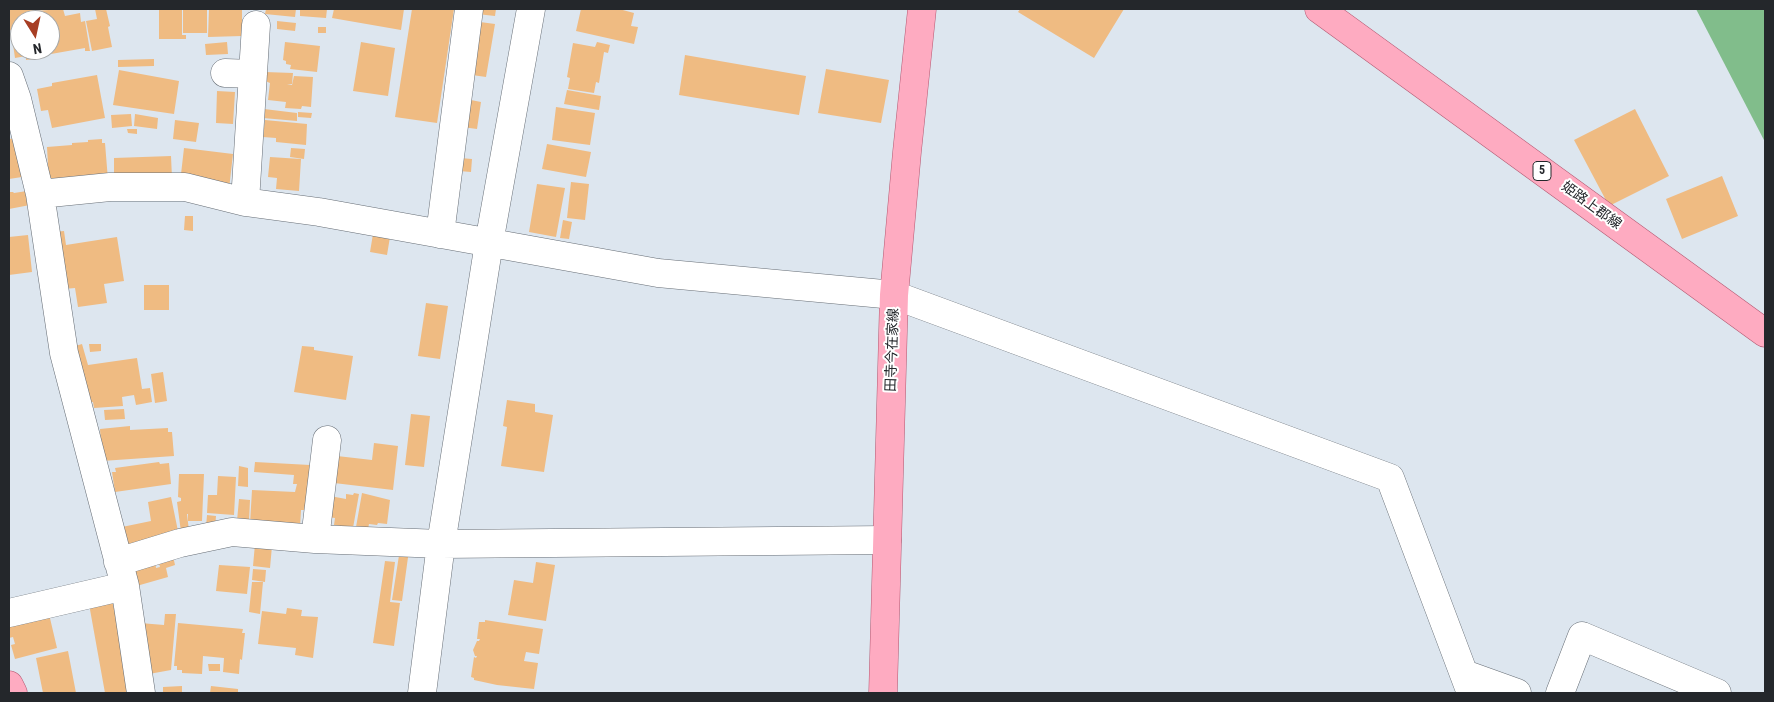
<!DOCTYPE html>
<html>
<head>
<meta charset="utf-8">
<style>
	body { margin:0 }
	#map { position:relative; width:1774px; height:702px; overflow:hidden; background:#dde6ef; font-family:"Roboto Condensed",sans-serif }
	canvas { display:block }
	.frame { position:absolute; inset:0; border:10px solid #24272b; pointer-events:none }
	.north { position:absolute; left:10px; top:10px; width:50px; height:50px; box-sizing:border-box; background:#fff; border:1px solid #a7a9aa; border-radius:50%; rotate:170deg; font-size:14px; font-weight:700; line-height:20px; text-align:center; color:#24272b }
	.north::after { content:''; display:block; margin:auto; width:18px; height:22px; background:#a73e24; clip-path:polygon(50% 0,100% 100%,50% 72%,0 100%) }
</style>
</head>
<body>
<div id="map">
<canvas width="1774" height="702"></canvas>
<div class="frame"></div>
<div class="north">N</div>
</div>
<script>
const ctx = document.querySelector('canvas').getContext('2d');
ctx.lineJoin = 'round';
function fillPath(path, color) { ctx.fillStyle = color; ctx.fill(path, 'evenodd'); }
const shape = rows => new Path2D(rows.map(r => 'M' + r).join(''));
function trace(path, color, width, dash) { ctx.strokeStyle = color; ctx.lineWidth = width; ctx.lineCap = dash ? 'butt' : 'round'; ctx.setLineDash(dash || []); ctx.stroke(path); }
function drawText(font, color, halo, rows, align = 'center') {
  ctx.font = font + ' "Roboto Condensed","Noto Sans JP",sans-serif'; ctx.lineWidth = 4; ctx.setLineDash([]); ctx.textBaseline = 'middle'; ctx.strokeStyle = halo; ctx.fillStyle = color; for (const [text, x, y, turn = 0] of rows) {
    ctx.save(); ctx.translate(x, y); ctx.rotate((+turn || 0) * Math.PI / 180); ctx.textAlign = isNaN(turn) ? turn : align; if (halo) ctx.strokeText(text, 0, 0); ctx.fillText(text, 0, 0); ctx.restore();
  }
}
fillPath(shape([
	[1696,9,1765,9,1765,142]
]), '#81bd8b');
fillPath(shape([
	[9,9,33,9,34,11,63,9,65,16,80,13,81,22,85,21,90,51,85,51,85,48,51,54,50,20,20,20,20,50,38,50,40,58,26,60,26,56,15,58,11,30,9,31],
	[95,9,106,9,110,26,108,27,112,47,92,51,86,21,97,19],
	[159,9,182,9,182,35,186,35,186,39,159,39],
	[183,9,207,9,207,33,183,33],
	[209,9,242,9,242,36,208,37],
	[266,9,296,9,295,17,265,14],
	[300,9,327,9,326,18,300,16],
	[334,9,404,9,401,30,332,18],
	[412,9,454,9,437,123,395,117],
	[477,9,496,9,495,16,477,14],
	[581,9,619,9,634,13,631,26,638,27,634,44,576,31],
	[1020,9,1124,9,1094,58,1018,12],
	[277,21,296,23,295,31,277,29],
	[480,22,495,24,486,77,472,75],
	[318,27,326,27,326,33,318,33],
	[227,42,228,54,206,55,205,44],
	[285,42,320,46,317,72,290,69,291,65,286,64,286,61,283,60],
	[361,42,395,48,388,96,353,91],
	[597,42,610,45,608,53,604,52,599,83,596,82,594,93,568,89,570,78,567,77,573,43,595,47],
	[685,55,806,76,799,115,679,95],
	[154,59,154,66,118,67,118,60],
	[826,69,889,80,881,123,818,113],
	[119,70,179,81,174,114,113,105],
	[265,72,293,73,292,84,287,85,292,85,294,76,313,77,311,107,302,106,301,109,285,108,286,102,268,100,270,83,265,81],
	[97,75,105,118,52,128,48,110,41,111,37,89,52,86,52,83],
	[567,90,601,96,599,110,564,104],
	[217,91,235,92,233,124,216,123],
	[466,99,481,102,477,129,462,127],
	[556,107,595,113,590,145,552,140],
	[264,109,297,113,297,121,263,118],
	[1635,109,1669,176,1609,206,1574,140],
	[298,112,312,113,311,118,298,117],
	[131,114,132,126,112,128,111,115],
	[135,114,158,118,157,129,134,126],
	[175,120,199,123,196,142,173,139],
	[265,120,307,124,306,145,276,142,276,138,263,137],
	[127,129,137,129,137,134,128,133],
	[16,138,22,177,9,179,9,139],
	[102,139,102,143,105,143,108,180,49,184,47,147,72,145,72,143,88,142,88,140],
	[547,144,591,152,586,177,542,169],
	[184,148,233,154,229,189,180,183],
	[291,148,305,149,304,159,290,157],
	[171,156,172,178,114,179,114,158],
	[270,157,301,159,299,191,276,189,277,178,268,177],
	[460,158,472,159,471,172,459,171],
	[1722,176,1738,216,1682,239,1666,199],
	[571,182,589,184,585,220,567,218],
	[537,184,565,188,556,237,529,232],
	[27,191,30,205,9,209,9,192,13,192,14,193],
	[185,216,193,216,193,231,184,230],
	[563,220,572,222,569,239,560,238],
	[64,231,66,245,117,237,124,281,104,284,107,303,78,307,75,288,64,289,53,232],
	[373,234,390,237,387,255,370,252],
	[28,235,32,272,9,275,9,237],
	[144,285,169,285,169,310,144,310],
	[426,303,448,306,440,359,418,356],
	[82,344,88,365,137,358,142,389,150,388,152,402,136,405,134,395,122,397,123,406,94,408,93,402,86,403,72,347],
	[89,344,101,344,101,351,90,352],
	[302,346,314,347,314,350,353,356,346,400,294,392],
	[163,372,167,401,155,403,151,374],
	[507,400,535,404,535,412,553,415,544,472,501,466,507,427,503,426],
	[124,409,125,419,105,420,104,410],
	[411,414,430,416,424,467,405,465],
	[130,426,130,430,168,428,168,432,172,432,174,456,102,461,100,429],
	[374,443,398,446,393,490,334,483,337,456,372,460],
	[159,462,160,464,169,463,171,484,115,492,112,472,116,472,115,468],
	[255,462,310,465,308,494,305,510,301,510,300,527,250,524,252,490,295,492,297,484,293,484,294,475,254,472],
	[239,466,248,468,248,487,238,486],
	[179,474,204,474,202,521,188,521,188,514,187,514,189,531,181,532,177,502,181,501,181,498,178,497],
	[218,476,236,477,234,515,207,513,208,495,217,495],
	[354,493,359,494,353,528,334,525,335,518,327,517,330,496,346,499,346,494,353,495],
	[362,493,390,500,387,524,378,523,377,525,369,524,368,529,356,527],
	[171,497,179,536,126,549,122,527,151,521,148,502],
	[239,499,250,500,249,521,237,521],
	[207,515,216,516,215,528,206,527],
	[255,544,272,546,270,568,253,566],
	[400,549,409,550,402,601,392,600],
	[173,556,175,565,166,568,168,577,133,587,131,567,155,561,156,568,160,567,158,560],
	[385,561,395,562,390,602,400,603,394,646,373,643],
	[536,562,555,565,546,621,508,615,514,580,533,583],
	[219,565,250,567,247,594,216,591],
	[253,569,266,570,265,582,252,580],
	[252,582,263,582,260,614,249,612],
	[112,600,114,609,120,608,135,693,105,693,89,604],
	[287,608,302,610,301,616,318,617,313,658,295,655,296,648,258,644,262,611,286,614],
	[49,614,57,648,15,659,11,645,15,644,13,637,9,638,9,624],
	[165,614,176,614,171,670,149,674,140,623,164,625],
	[485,620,543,629,539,654,526,652,524,661,538,663,534,689,497,685,474,680,474,678,471,677,474,657,476,658,477,656,475,656,473,650,477,641,479,641,480,639,477,639,479,622,485,622],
	[178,623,243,629,242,633,245,633,242,660,240,659,239,674,223,672,224,658,203,656,202,674,182,673,182,670,177,670,177,666,174,666],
	[68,651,76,693,43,693,36,658],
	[208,664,220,664,220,671,209,671],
	[182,686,182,693,163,693,163,687],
	[211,686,238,689,238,693,210,693]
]), '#efbb82');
const minor = shape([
	[225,73,253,74],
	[9,76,17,99,40,194,64,353,125,586,141,693],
	[40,194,110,187,185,187,245,202,319,212,658,273,894,295,1390,478,1471,693],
	[245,202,256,25],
	[440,234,469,9],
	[315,539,327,440],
	[118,562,180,543,232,532,315,539,441,544,887,540],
	[9,613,125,586],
	[1464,674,1517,693],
	[422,693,441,544,489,243,531,9],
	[1560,693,1582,636,1717,693]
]);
const major = shape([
	[1319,9,1765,333],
	[9,685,13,693],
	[883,693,894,295,907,152,922,9]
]);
trace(minor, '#676e76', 29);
trace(major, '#b25871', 29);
trace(minor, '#fff', 28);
trace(major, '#feabc1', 28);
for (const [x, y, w] of [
	[1542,171,18]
]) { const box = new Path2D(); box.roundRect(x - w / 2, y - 9.5, w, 19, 4); ctx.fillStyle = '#fff'; ctx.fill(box); trace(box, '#24272b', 1); }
drawText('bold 12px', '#24272b', null, [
	["5",1542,171]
]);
drawText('14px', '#24272b', '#fff', [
	["姫路上郡線",1591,206,36],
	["田寺今在家線",893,350,-88]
]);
</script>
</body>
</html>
